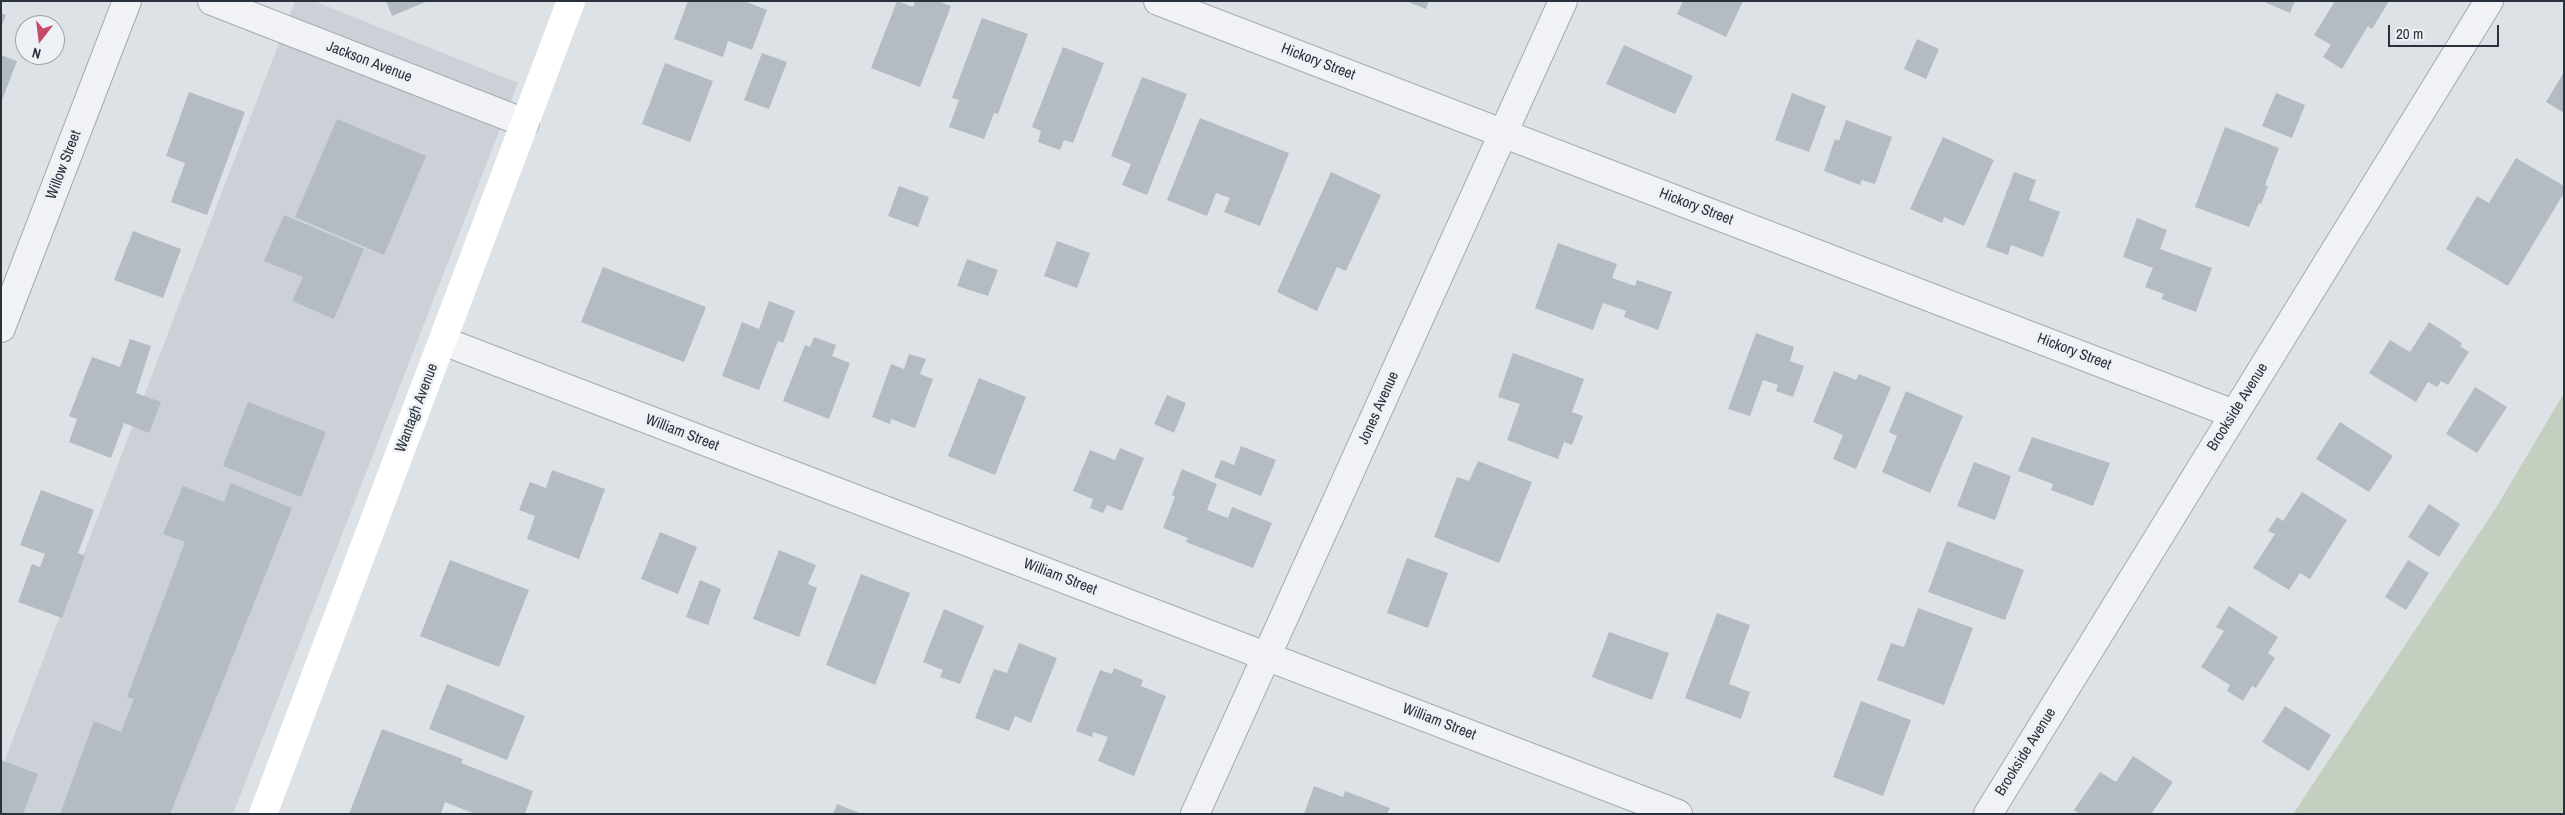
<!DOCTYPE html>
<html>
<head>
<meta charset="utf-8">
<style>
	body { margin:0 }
	#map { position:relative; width:2565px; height:815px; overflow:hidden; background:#dde2e6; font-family:"Archivo Narrow",sans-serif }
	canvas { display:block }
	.frame { position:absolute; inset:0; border:2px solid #28313c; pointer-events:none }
	.north { position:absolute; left:15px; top:15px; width:50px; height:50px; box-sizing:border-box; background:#edf0f4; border:1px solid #9ea4aa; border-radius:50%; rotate:195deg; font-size:14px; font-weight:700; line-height:20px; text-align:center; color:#28313c }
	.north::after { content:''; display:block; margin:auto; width:18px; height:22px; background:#c44a67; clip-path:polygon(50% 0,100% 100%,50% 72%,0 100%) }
	.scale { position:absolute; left:2388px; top:25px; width:111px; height:22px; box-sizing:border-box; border:2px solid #28313c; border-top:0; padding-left:6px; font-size:15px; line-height:18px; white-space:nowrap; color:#28313c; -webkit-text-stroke:4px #edf0f4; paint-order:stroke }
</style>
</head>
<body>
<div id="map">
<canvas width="2565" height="815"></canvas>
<div class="frame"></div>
<div class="north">N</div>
<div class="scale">20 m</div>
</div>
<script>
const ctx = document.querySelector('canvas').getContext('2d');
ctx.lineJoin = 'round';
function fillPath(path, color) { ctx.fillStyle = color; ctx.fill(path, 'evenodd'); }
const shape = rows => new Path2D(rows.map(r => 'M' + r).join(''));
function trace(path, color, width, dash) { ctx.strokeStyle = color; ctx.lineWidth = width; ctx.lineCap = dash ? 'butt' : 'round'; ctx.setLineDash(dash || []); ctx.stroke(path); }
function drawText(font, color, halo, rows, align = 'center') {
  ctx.font = font + ' "Archivo Narrow",sans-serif'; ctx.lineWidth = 5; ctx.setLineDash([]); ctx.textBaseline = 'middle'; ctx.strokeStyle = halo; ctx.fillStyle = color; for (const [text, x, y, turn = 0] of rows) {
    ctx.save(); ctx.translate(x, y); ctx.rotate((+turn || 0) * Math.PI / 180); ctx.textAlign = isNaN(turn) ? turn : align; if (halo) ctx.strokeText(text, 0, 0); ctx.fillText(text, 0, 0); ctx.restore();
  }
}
fillPath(shape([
	[295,1,314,1,518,83,233,814,1,814,1,770]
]), '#ccd1d8');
fillPath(shape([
	[2564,393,2564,814,2293,814,2496,508]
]), '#c5cfbf');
fillPath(shape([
	[386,1,428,1,392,16],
	[688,1,744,1,767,10,752,50,728,41,723,57,674,39],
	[897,1,913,7,915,1,938,1,951,6,920,87,871,68],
	[1406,1,1429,1,1426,9],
	[1683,1,1743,1,1726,37,1677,14],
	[2262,1,2295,1,2290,13],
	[2335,1,2389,1,2372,29,2368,26,2342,69,2323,57,2331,45,2314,35],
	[1,13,6,15,1,28],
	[982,18,1028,34,998,114,994,113,984,139,949,127,959,100,952,98],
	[1917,39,1939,49,1926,79,1904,69],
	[1624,45,1693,76,1675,114,1606,84],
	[1063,47,1104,63,1073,143,1064,140,1060,150,1038,142,1041,131,1032,127],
	[762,53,787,62,769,109,744,100],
	[1,55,17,61,1,103],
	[665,63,713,81,690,142,642,124],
	[2564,72,2564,113,2546,102],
	[1142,77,1187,94,1147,195,1122,185,1131,164,1111,156],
	[189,92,245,112,207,215,171,202,185,163,166,156],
	[1792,93,1826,106,1809,152,1775,140],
	[2276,93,2305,105,2292,138,2262,126],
	[1200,118,1289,153,1260,226,1224,212,1230,198,1216,193,1207,216,1167,200],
	[337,119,426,156,384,255,295,217],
	[1846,120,1892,137,1875,184,1862,180,1860,185,1824,171,1835,139,1839,141],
	[2225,127,2279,148,2265,185,2268,186,2261,204,2259,203,2249,227,2195,207],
	[1943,137,1994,160,1964,226,1944,217,1942,223,1910,209],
	[2516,158,2564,186,2564,193,2508,286,2446,249,2477,196,2489,203],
	[1331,172,1381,195,1346,271,1337,267,1317,311,1277,292],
	[2014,172,2036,180,2029,200,2060,212,2043,257,2011,245,2008,255,1986,247],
	[899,186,929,197,918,227,888,216],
	[284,215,364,249,334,319,292,301,303,277,264,261],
	[2137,218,2167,230,2160,249,2212,268,2196,312,2161,299,2164,294,2145,287,2153,268,2123,257],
	[133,231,181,249,163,298,114,280],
	[1057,241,1090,253,1077,288,1044,276],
	[1558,243,1617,264,1612,278,1635,286,1637,280,1672,292,1658,330,1624,317,1626,311,1603,303,1593,330,1535,308],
	[967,259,998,270,988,296,957,286],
	[603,267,706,307,684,362,581,322],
	[769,301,795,311,783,343,778,341,759,390,722,376,742,322,759,329],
	[2429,322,2462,343,2460,346,2469,352,2448,385,2441,381,2437,387,2428,382,2416,402,2369,373,2390,340,2410,352],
	[1756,333,1794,347,1790,361,1804,366,1793,397,1776,391,1778,385,1763,380,1750,416,1728,409],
	[814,337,836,345,832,356,850,363,829,419,783,401,805,345,810,347],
	[130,339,151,346,136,393,161,402,149,433,124,423,111,458,69,442,77,419,69,416,92,357,120,367],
	[1513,353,1584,379,1572,412,1583,416,1572,445,1564,442,1558,459,1507,440,1520,404,1498,397],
	[909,354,926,359,920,374,933,379,915,428,891,419,890,424,872,417,891,364,904,369],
	[1834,371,1856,380,1859,374,1891,387,1856,469,1833,459,1843,435,1813,422],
	[979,378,1026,397,995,475,948,456],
	[2475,387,2507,407,2477,453,2446,434],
	[1906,391,1963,416,1930,493,1882,472,1897,436,1889,432],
	[1167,395,1186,403,1174,433,1154,424],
	[248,402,326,432,301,497,223,466],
	[2340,422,2393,456,2369,492,2316,459],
	[2032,437,2110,463,2093,506,2051,490,2053,484,2018,471],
	[1241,446,1276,460,1261,496,1214,477,1221,460,1234,465],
	[1120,448,1144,458,1122,511,1107,505,1103,513,1090,508,1093,499,1073,491,1090,450,1115,460],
	[1478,461,1532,482,1499,563,1434,537,1457,477,1469,481],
	[1974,462,2011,476,1995,520,1957,506],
	[1182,469,1217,484,1207,510,1228,518,1232,507,1272,523,1253,568,1186,542,1188,538,1163,528,1175,497,1172,495],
	[552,470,605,489,579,559,527,539,535,516,519,510,530,482,546,488],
	[231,483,292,508,170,814,60,814,94,721,121,732,134,699,127,697,185,542,163,534,183,486,224,502],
	[41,490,94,510,78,553,85,556,62,618,18,602,32,564,40,567,45,554,20,545],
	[2302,492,2347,520,2310,579,2300,573,2289,590,2253,568,2275,534,2268,531,2277,517,2283,521],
	[2429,504,2460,524,2439,557,2408,537],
	[660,532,697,547,678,594,641,579],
	[1947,541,2024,570,2005,620,1928,592],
	[779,550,816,565,808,584,817,588,799,637,753,619],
	[1407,558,1448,573,1428,628,1387,613],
	[450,560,529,590,499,667,420,636],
	[2408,560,2429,573,2406,610,2385,597],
	[861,574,910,593,875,685,826,665],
	[700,580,721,589,708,625,686,617],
	[2229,606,2278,637,2268,653,2275,658,2256,688,2252,686,2243,701,2227,691,2230,685,2201,667,2224,631,2216,627],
	[1918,608,1973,628,1944,705,1877,680,1891,643,1904,647],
	[944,609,984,626,960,684,940,677,943,670,923,662],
	[1717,613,1750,625,1729,684,1750,692,1741,719,1685,698],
	[1609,632,1669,653,1652,700,1592,677],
	[1019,643,1057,658,1031,723,1015,716,1009,731,975,718,994,669,1007,673],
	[1114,668,1143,680,1141,686,1166,696,1134,776,1098,761,1108,737,1093,732,1092,737,1076,731,1100,670,1112,674],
	[447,684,525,716,507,760,429,729],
	[1861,701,1911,720,1883,796,1833,777],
	[2285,706,2331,735,2309,771,2262,742],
	[382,729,463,759,461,763,533,791,525,814,475,814,445,802,441,814,349,814],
	[2133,756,2173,782,2151,814,2079,814,2074,810,2100,772,2116,782],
	[1,760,38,774,23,814,1,814],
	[1314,786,1343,797,1345,791,1390,808,1387,814,1304,814],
	[837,804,862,814,833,814]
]), '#b5bbc2');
const minor = shape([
	[212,1,525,123],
	[1158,1,2234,414],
	[1,328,127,1],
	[443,341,1678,814],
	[1195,814,1563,1],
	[1988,814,2489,1]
]);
trace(minor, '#a3a9b0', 30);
trace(minor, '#f0f2f5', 28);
trace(shape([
	[263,814,571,1]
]), '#fff', 28);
drawText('15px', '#28313c', '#edf0f4', [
	["Jackson Avenue",369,62,21],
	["Hickory Street",1318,62,21],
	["Willow Street",64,165,-69],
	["Hickory Street",1696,207,21],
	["Hickory Street",2074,352,21],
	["Brookside Avenue",2238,407,-58],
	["Wantagh Avenue",417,408,-69],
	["Jones Avenue",1379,408,-66],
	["William Street",682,433,21],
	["William Street",1060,577,21],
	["William Street",1439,722,21],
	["Brookside Avenue",2026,752,-58]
]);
</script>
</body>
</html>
